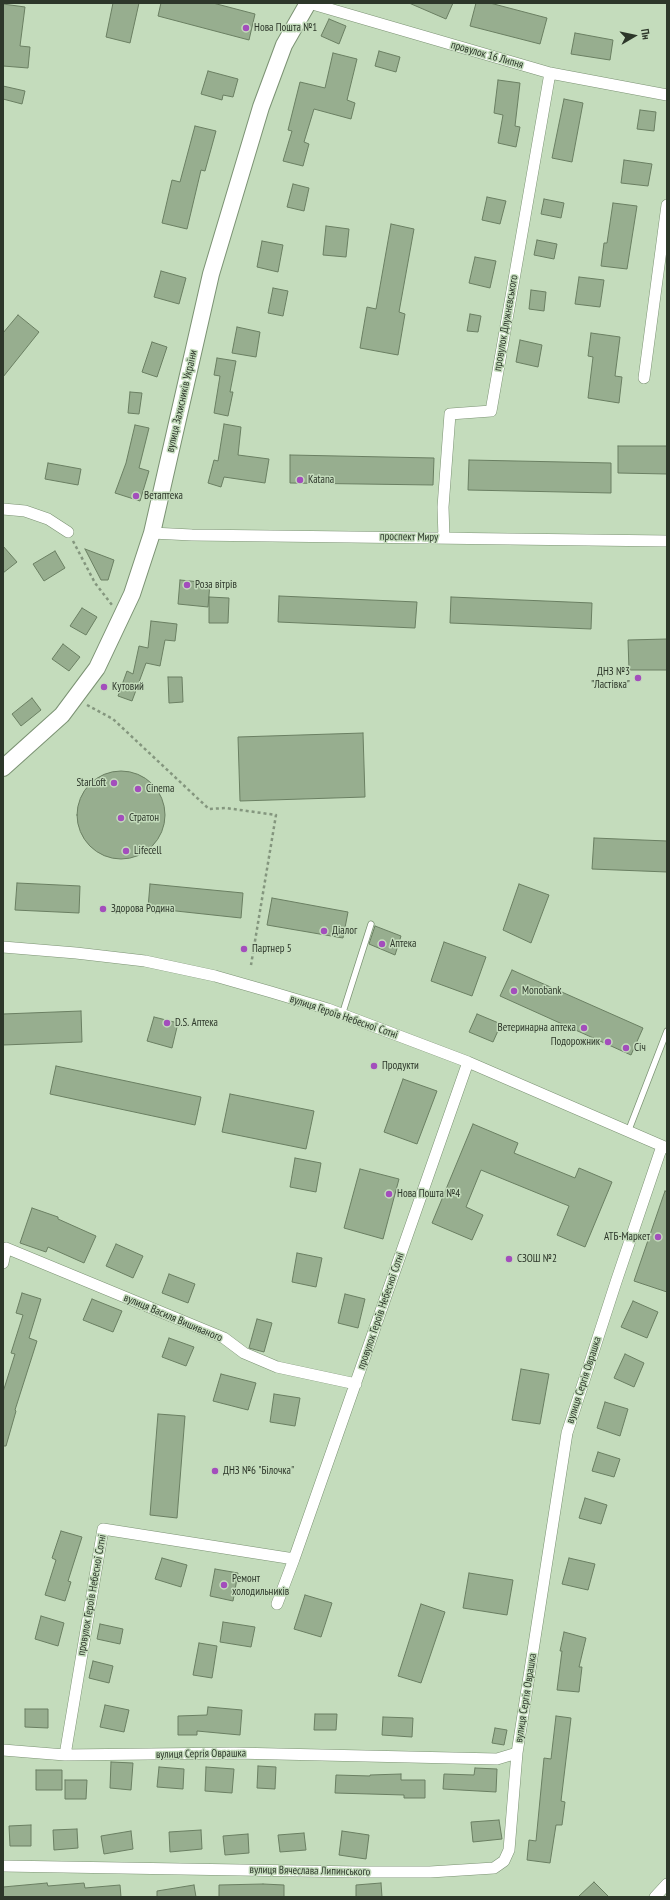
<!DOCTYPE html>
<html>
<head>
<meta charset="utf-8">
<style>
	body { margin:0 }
	#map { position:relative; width:670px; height:1900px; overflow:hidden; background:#c4dcbc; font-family:"PT Sans Narrow",sans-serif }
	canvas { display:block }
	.frame { position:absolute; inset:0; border:4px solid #2d372a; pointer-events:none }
	.north { position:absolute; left:614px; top:16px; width:40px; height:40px; -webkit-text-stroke:3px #c4dcbc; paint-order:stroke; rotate:81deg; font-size:11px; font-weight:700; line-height:16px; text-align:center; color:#2d372a }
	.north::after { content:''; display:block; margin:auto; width:14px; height:18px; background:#2d372a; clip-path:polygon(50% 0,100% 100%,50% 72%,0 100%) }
</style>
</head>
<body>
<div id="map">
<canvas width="670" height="1900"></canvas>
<div class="frame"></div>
<div class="north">Пн</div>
</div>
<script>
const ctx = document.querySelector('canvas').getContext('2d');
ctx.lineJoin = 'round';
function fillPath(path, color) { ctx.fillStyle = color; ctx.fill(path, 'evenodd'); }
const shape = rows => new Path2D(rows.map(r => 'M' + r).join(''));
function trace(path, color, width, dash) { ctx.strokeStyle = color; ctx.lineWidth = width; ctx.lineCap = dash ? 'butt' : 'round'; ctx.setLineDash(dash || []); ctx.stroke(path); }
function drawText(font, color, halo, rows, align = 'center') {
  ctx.font = font + ' "PT Sans Narrow",sans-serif'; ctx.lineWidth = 3; ctx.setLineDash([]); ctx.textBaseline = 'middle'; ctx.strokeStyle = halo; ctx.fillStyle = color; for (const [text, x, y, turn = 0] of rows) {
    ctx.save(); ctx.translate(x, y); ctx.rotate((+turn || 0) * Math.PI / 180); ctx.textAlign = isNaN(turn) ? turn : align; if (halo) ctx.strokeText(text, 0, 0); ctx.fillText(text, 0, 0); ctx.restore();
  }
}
const building = shape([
	[113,3,139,3,130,43,106,37,113,3],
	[161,3,213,3,255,14,249,40,158,16,161,3],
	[409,3,453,3,446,19,409,3],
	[476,3,490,3,547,18,540,44,470,26,476,3],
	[3,4,25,7,20,46,30,47,28,68,3,66,3,4],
	[329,19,346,26,339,44,321,36,329,19],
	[575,33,613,40,610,60,571,54,575,33],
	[379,51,400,57,396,72,375,66,379,51],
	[333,53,357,59,347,100,355,103,351,119,314,109,304,142,309,144,303,166,283,161,292,131,288,130,300,82,325,88,333,53],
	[208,71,238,79,233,97,223,95,222,100,201,94,208,71],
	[498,80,520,83,515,126,520,127,516,147,498,143,503,115,494,113,498,80],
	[3,86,25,91,22,104,3,99,3,86],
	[564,99,583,103,572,162,552,158,564,99],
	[640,110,656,112,654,131,637,129,640,110],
	[195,126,216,131,205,171,201,170,187,229,162,223,172,180,180,182,195,126],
	[624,160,652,164,648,186,621,183,624,160],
	[293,184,309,188,304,211,287,207,293,184],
	[487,197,506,201,500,224,482,220,487,197],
	[544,199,564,203,561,218,541,214,544,199],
	[613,203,637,206,627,269,601,266,604,243,607,243,613,203],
	[391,224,414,229,399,312,405,314,398,355,360,348,367,307,376,309,391,224],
	[326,226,349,229,346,257,323,255,326,226],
	[537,240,557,244,554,259,534,255,537,240],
	[262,241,283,245,278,272,257,267,262,241],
	[475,257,496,261,490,288,469,283,475,257],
	[161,271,186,278,179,304,154,297,161,271],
	[579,277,604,280,600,307,575,304,579,277],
	[273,288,288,291,283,316,268,313,273,288],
	[531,290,546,292,544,311,529,309,531,290],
	[470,314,481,316,478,332,467,331,470,314],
	[18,315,39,332,3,377,3,333,18,315],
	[237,327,260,332,256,357,232,353,237,327],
	[591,333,620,337,615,376,622,377,619,403,588,398,593,357,588,356,591,333],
	[520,340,542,345,538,367,516,362,520,340],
	[152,342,167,347,157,377,142,372,152,342],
	[217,358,236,361,230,392,233,392,228,416,214,413,220,376,214,375,217,358],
	[130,392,142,393,139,414,128,413,130,392],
	[224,424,241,427,238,455,269,459,265,483,224,477,221,487,208,483,214,460,218,461,224,424],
	[135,425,149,428,139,468,149,471,140,501,115,493,126,463,135,425],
	[618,446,667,446,667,474,618,473,618,446],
	[290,455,434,458,433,485,290,483,290,455],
	[469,460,611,463,611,493,468,490,469,460],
	[48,463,81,469,78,485,45,479,48,463],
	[3,546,17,562,3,573,3,546],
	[85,549,114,560,108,580,101,580,85,549],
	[55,551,65,568,44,581,33,564,55,551],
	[180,580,210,583,208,607,178,604,180,580],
	[279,596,417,602,415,628,278,622,279,596],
	[209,597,229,598,228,623,209,623,209,597],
	[451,597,592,603,591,629,450,623,451,597],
	[82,608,97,617,86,635,70,626,82,608],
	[151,621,177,624,175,641,165,640,160,666,146,663,132,701,118,696,127,671,133,674,139,646,148,648,151,621],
	[667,639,667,670,629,670,628,640,667,639],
	[63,644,80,657,69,671,52,659,63,644],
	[168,677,182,677,183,702,169,703,168,677],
	[32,698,41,710,21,726,12,714,32,698],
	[363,733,365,797,240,801,238,737,363,733],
	'77 815a44 44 0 1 1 88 0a44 44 0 1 1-88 0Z',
	[594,838,667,841,667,872,592,869,594,838],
	[17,883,80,886,79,913,15,910,17,883],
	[150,884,243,893,241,918,148,908,150,884],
	[519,884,549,895,531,943,503,930,519,884],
	[272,898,348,912,343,938,267,925,272,898],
	[375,926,401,936,395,955,369,944,375,926],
	[444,942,486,957,472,996,431,981,444,942],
	[512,970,643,1028,631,1055,500,996,512,970],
	[81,1011,82,1042,3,1045,3,1014,81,1011],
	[477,1014,501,1024,493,1042,469,1032,477,1014],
	[154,1017,178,1023,172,1048,147,1041,154,1017],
	[56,1066,201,1097,195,1125,50,1094,56,1066],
	[403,1079,437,1091,417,1144,384,1132,403,1079],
	[230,1094,314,1111,306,1149,222,1132,230,1094],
	[473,1124,518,1143,514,1153,575,1178,579,1168,612,1182,585,1247,557,1235,569,1206,481,1170,466,1207,483,1215,472,1240,432,1223,473,1124],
	[295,1158,321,1163,316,1192,290,1187,295,1158],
	[360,1169,399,1179,383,1239,344,1228,360,1169],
	[665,1191,667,1192,667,1292,634,1281,665,1191],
	[32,1208,58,1217,58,1219,96,1236,84,1263,48,1247,46,1252,20,1243,32,1208],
	[116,1244,143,1256,133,1278,106,1266,116,1244],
	[297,1253,322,1258,316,1287,292,1282,297,1253],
	[169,1274,195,1284,188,1303,162,1293,169,1274],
	[22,1293,41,1299,29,1338,37,1341,15,1410,16,1411,6,1446,3,1446,3,1392,15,1354,11,1353,23,1315,16,1313,22,1293],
	[345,1294,365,1299,358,1328,338,1323,345,1294],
	[92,1299,122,1311,113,1332,83,1320,92,1299],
	[633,1301,658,1312,647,1338,621,1327,633,1301],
	[257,1319,272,1323,264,1352,249,1348,257,1319],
	[169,1338,194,1347,186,1366,162,1357,169,1338],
	[625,1354,644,1363,634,1387,614,1378,625,1354],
	[521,1369,549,1374,540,1424,512,1420,521,1369],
	[221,1374,256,1383,248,1410,213,1401,221,1374],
	[274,1394,300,1398,295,1426,270,1422,274,1394],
	[605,1402,628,1409,620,1436,597,1428,605,1402],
	[158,1414,185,1416,177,1518,150,1515,158,1414],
	[598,1452,620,1459,614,1477,592,1471,598,1452],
	[585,1498,607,1505,601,1524,579,1518,585,1498],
	[61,1531,82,1537,68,1581,71,1582,65,1601,45,1595,56,1560,52,1558,61,1531],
	[162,1558,187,1565,181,1587,155,1579,162,1558],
	[569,1558,595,1564,588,1590,562,1584,569,1558],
	[215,1569,238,1573,233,1601,210,1596,215,1569],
	[469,1573,513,1580,507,1615,463,1608,469,1573],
	[305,1595,332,1603,321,1637,294,1629,305,1595],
	[421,1604,445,1612,421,1683,398,1676,421,1604],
	[41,1616,64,1623,58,1646,35,1639,41,1616],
	[223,1622,255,1627,251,1647,220,1642,223,1622],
	[100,1624,123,1629,120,1644,97,1639,100,1624],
	[564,1632,586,1638,579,1667,582,1667,579,1692,557,1690,562,1651,560,1651,564,1632],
	[199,1643,217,1646,212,1678,193,1675,199,1643],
	[93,1661,113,1666,109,1683,89,1678,93,1661],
	[105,1705,129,1710,124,1732,100,1727,105,1705],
	[208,1707,242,1710,240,1735,197,1731,197,1735,178,1735,178,1716,207,1715,208,1707],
	[25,1709,48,1709,48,1728,25,1727,25,1709],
	[315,1714,337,1714,336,1730,314,1730,315,1714],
	[556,1716,571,1718,561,1801,565,1802,562,1825,556,1825,550,1863,527,1860,529,1840,536,1841,544,1758,551,1759,556,1716],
	[383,1717,413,1718,412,1737,382,1735,383,1717],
	[495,1728,507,1730,504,1745,492,1743,495,1728],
	[111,1762,133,1763,131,1790,110,1788,111,1762],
	[258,1766,276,1767,275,1789,257,1788,258,1766],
	[159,1767,184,1769,183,1789,157,1787,159,1767],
	[206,1767,234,1769,232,1793,205,1791,206,1767],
	[475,1768,497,1769,496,1792,443,1789,444,1774,474,1775,475,1768],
	[36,1770,62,1770,62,1790,36,1790,36,1770],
	[401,1774,401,1780,425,1780,425,1798,404,1798,404,1795,335,1793,336,1775,370,1776,370,1775,401,1774],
	[65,1780,87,1780,86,1799,65,1799,65,1780],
	[499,1820,502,1839,473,1842,471,1822,499,1820],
	[31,1825,31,1846,10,1846,9,1826,31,1825],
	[77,1829,78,1848,54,1850,53,1830,77,1829],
	[201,1830,202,1849,170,1852,169,1832,201,1830],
	[131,1831,133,1849,104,1854,101,1836,131,1831],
	[342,1831,369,1835,366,1859,339,1855,342,1831],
	[304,1833,306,1850,280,1852,278,1835,304,1833],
	[248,1834,249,1853,225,1855,223,1836,248,1834],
	[594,1882,609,1897,578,1897,594,1882],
	[47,1883,48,1886,84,1883,85,1888,120,1885,121,1897,3,1897,3,1887,47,1883],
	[381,1883,382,1897,356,1897,356,1885,381,1883],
	[263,1884,284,1885,284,1897,219,1897,219,1885,263,1884],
	[194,1885,196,1897,157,1897,157,1891,194,1885]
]);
fillPath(building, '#97ae8f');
trace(building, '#6a7f62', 1);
const lane = shape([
	[342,1015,371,924],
	[628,1132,667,1031]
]);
const street = shape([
	[309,3,550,73,667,95],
	[644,378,667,205],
	[3,509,25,511,48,519,68,532],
	[152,533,192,535,667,541],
	[444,538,443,507,450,414,491,411,550,73],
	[3,947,76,953,145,961,215,976,271,992,328,1009,468,1062,667,1148],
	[3,1263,6,1248,224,1338,244,1353,277,1367,356,1384],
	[277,1604,294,1559],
	[3,1750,65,1755,234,1753,497,1759,517,1753,567,1433,616,1282,662,1146],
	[65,1755,103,1529,294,1559,468,1062],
	[3,1866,359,1872,430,1872,494,1868,504,1861,509,1850,517,1753],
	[655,1897,667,1884]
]);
const secondary = shape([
	[3,768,62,715,97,668,132,594,152,533,211,274,261,107,284,45,308,3]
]);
trace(lane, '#7b9273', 7);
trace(street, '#7b9273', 12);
trace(secondary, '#7b9273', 18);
trace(shape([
	[73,541,95,583,112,605],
	[87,705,113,719,209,809,226,808,276,815,251,965]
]), '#84967e', 2.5, [3, 3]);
trace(lane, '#fff', 5.5);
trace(street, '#fff', 11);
trace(secondary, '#fff', 16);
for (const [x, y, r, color] of [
	[246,28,4,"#a34ebc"],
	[300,480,4,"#a34ebc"],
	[136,496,4,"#a34ebc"],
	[187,585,4,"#a34ebc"],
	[638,678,4,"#a34ebc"],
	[104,687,4,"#a34ebc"],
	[114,783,4,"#a34ebc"],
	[138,789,4,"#a34ebc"],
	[121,818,4,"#a34ebc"],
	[126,851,4,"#a34ebc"],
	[103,909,4,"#a34ebc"],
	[324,931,4,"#a34ebc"],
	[382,944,4,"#a34ebc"],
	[244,949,4,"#a34ebc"],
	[514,991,4,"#a34ebc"],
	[167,1023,4,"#a34ebc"],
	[584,1028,4,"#a34ebc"],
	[608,1042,4,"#a34ebc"],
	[626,1048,4,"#a34ebc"],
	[374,1066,4,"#a34ebc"],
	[389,1194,4,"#a34ebc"],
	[658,1237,4,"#a34ebc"],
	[509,1259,4,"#a34ebc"],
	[215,1471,4,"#a34ebc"],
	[224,1585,4,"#a34ebc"]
]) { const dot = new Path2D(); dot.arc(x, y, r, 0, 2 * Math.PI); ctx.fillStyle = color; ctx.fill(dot); trace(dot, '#c4dcbc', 1.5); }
drawText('11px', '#2d372a', '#c4dcbc', [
	["Нова Пошта №1",254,28],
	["Katana",308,480],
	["Ветаптека",144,496],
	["Роза вітрів",195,585],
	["ДНЗ №3",630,672,"right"],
	["\"Ластівка\"",630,685,"right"],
	["Кутовий",112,687],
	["StarLoft",106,783,"right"],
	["Cinema",146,789],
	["Стратон",129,818],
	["Lifecell",134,851],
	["Здорова Родина",111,909],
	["Діалог",332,931],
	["Аптека",390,944],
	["Партнер 5",252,949],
	["Monobank",522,991],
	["D.S. Аптека",175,1023],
	["Ветеринарна аптека",576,1028,"right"],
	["Подорожник",600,1042,"right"],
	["Січ",634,1048],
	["Продукти",382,1066],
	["Нова Пошта №4",397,1194],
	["АТБ-Маркет",650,1237,"right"],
	["СЗОШ №2",517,1259],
	["ДНЗ №6 \"Білочка\"",223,1471],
	["Ремонт",232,1579],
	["холодильників",232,1592]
], 'left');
drawText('11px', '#2d372a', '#c4dcbc', [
	["провулок 16 Липня",487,55,16],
	["провулок Длужнєвського",506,323,-80],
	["вулиця Захисників України",182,401,-77],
	["проспект Миру",409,537,1],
	["вулиця Героїв Небесної Сотні",344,1017,19],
	["провулок Героїв Небесної Сотні",381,1311,-71],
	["вулиця Василя Вишиваного",173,1318,23],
	["вулиця Сергія Оврашка",584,1380,-72],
	["провулок Героїв Небесної Сотні",92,1595,-80],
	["вулиця Сергія Оврашка",526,1698,-81],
	["вулиця Сергія Оврашка",201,1754,-1],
	["вулиця Вячеслава Липинського",310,1871,1]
]);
</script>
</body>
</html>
